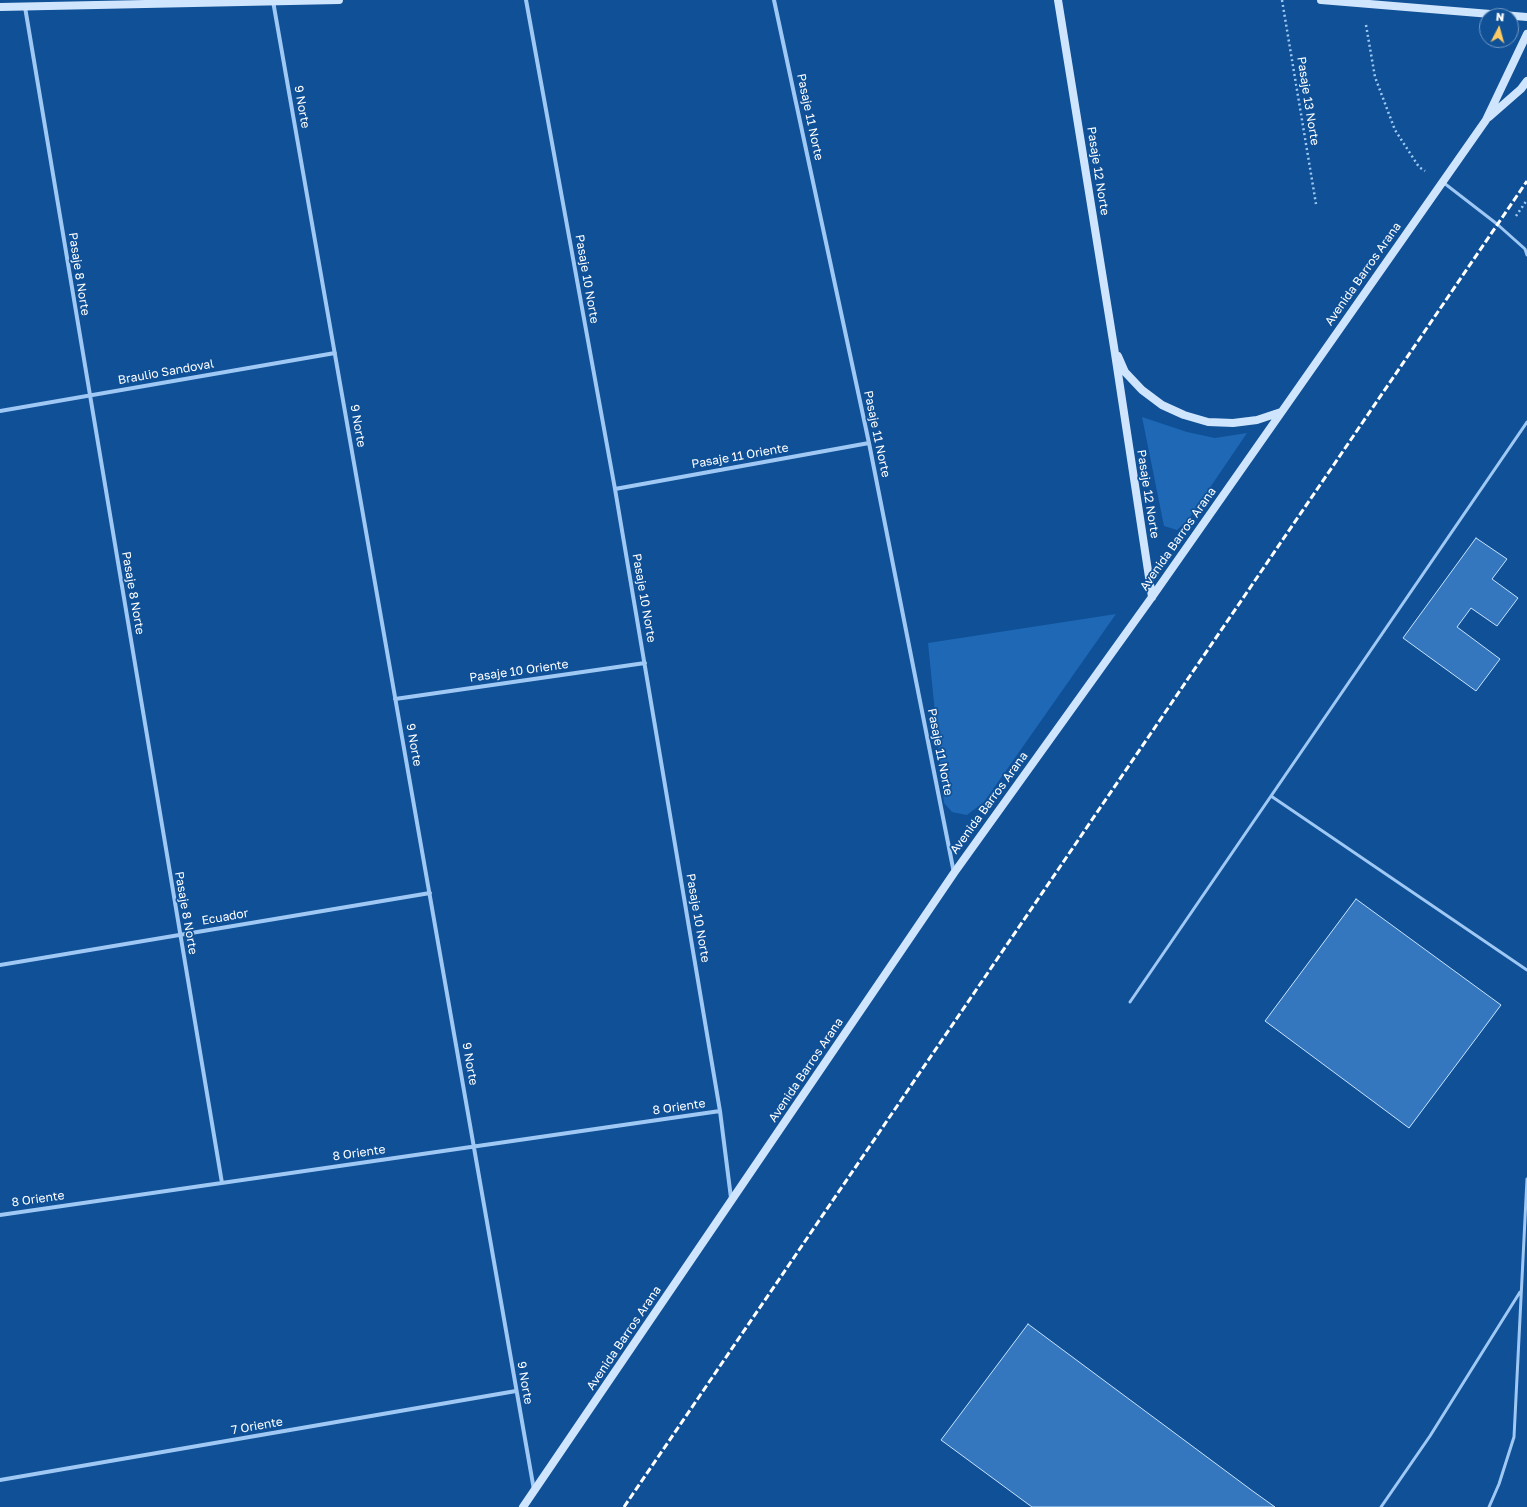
<!DOCTYPE html>
<html>
<head>
<meta charset="utf-8">
<style>
	body { margin:0 }
	#map { position:relative; width:1527px; height:1507px; overflow:hidden; background:#0f5097; font-family:"Golos Text",sans-serif }
	canvas { display:block }
	.north { position:absolute; left:1479px; top:8px; width:40px; height:40px; box-sizing:border-box; background:#0f5097; border:1px solid #6f96c1; border-radius:50%; rotate:6deg; font-size:11px; font-weight:700; line-height:16px; text-align:center; color:#fff }
	.north::after { content:''; display:block; margin:auto; width:14px; height:18px; background:#ffcb63; clip-path:polygon(50% 0,100% 100%,50% 72%,0 100%) }
</style>
</head>
<body>
<div id="map">
<canvas width="1527" height="1507"></canvas>
<div class="north">N</div>
</div>
<script>
const ctx = document.querySelector('canvas').getContext('2d');
ctx.lineJoin = 'round';
function fillPath(path, color) { ctx.fillStyle = color; ctx.fill(path, 'evenodd'); }
const shape = rows => new Path2D(rows.map(r => 'M' + r).join(''));
function trace(path, color, width, dash) { ctx.strokeStyle = color; ctx.lineWidth = width; ctx.lineCap = dash ? 'butt' : 'round'; ctx.setLineDash(dash || []); ctx.stroke(path); }
function drawText(font, color, halo, rows, align = 'center') {
  ctx.font = font + ' "Golos Text",sans-serif'; ctx.lineWidth = 3.5; ctx.setLineDash([]); ctx.textBaseline = 'middle'; ctx.strokeStyle = halo; ctx.fillStyle = color; for (const [text, x, y, turn = 0] of rows) {
    ctx.save(); ctx.translate(x, y); ctx.rotate((+turn || 0) * Math.PI / 180); ctx.textAlign = isNaN(turn) ? turn : align; if (halo) ctx.strokeText(text, 0, 0); ctx.fillText(text, 0, 0); ctx.restore();
  }
}
fillPath(shape([
	[1142,417,1187,432,1215,438,1247,433,1188,520,1177,530,1164,526],
	[1116,614,984,802,967,815,952,812,944,803,928,643]
]), '#1e68b5');
const building = shape([
	[1476,538,1507,559,1492,579,1518,598,1497,626,1471,608,1457,627,1500,659,1476,691,1403,638,1476,538],
	[1356,899,1501,1005,1409,1128,1265,1021,1356,899],
	[1028,1324,1254,1492,1275,1507,1032,1507,941,1440,1028,1324]
]);
fillPath(building, '#3477be');
trace(building, '#c7e3fe', 1);
trace(shape([
	[1282,0,1316,204],
	[1366,25,1375,77,1395,130,1419,167,1425,171],
	[1516,216,1527,200]
]), '#9fc9f4', 2.5, [2, 3]);
trace(shape([
	[1444,183,1497,224,1525,249,1527,255],
	[1271,796,1527,970],
	[1130,1002,1527,422],
	[1381,1507,1430,1436,1520,1292],
	[1489,1507,1499,1484,1514,1437,1527,1179]
]), '#9fc9f4', 3);
trace(shape([
	[526,0,615,489,720,1111,731,1198],
	[774,0,869,443,954,873],
	[273,1,534,1490],
	[25,7,222,1183],
	[0,411,335,353],
	[615,489,869,443],
	[395,699,645,663],
	[0,965,430,893],
	[0,1215,720,1111],
	[0,1480,516,1391]
]), '#9fc9f4', 4);
trace(shape([
	[1058,0,1114,347,1152,597],
	[1321,0,1527,17],
	[0,7,339,0],
	[1489,117,1521,89,1527,81],
	[1118,356,1125,372,1142,390,1162,405,1184,415,1208,422,1233,423,1257,420,1281,412],
	[523,1507,954,873,1152,597,1486,120,1527,34]
]), '#cfe5fd', 8);
trace(shape([
	[624,1507,1527,181]
]), '#fff', 3, [7, 3]);
drawText('12px', '#fff', '#0f5097', [
	["Pasaje 13 Norte",1308,101,81],
	["9 Norte",302,107,80],
	["Pasaje 11 Norte",810,117,78],
	["Pasaje 12 Norte",1098,171,81],
	["Pasaje 8 Norte",79,274,81],
	["Avenida Barros Arana",1363,274,-55],
	["Pasaje 10 Norte",587,279,80],
	["Braulio Sandoval",166,372,-10],
	["9 Norte",358,426,80],
	["Pasaje 11 Norte",877,434,78],
	["Pasaje 11 Oriente",740,456,-10],
	["Pasaje 12 Norte",1148,494,81],
	["Avenida Barros Arana",1178,539,-55],
	["Pasaje 8 Norte",133,593,80],
	["Pasaje 10 Norte",644,598,80],
	["Pasaje 10 Oriente",519,671,-8],
	["9 Norte",414,745,80],
	["Pasaje 11 Norte",940,752,79],
	["Avenida Barros Arana",989,803,-54],
	["Pasaje 8 Norte",186,913,80],
	["Ecuador",225,917,-10],
	["Pasaje 10 Norte",698,918,80],
	["9 Norte",470,1064,80],
	["Avenida Barros Arana",806,1070,-56],
	["8 Oriente",679,1107,-8],
	["8 Oriente",359,1153,-8],
	["8 Oriente",38,1199,-8],
	["Avenida Barros Arana",624,1338,-56],
	["9 Norte",525,1383,80],
	["7 Oriente",257,1426,-10]
]);
</script>
</body>
</html>
